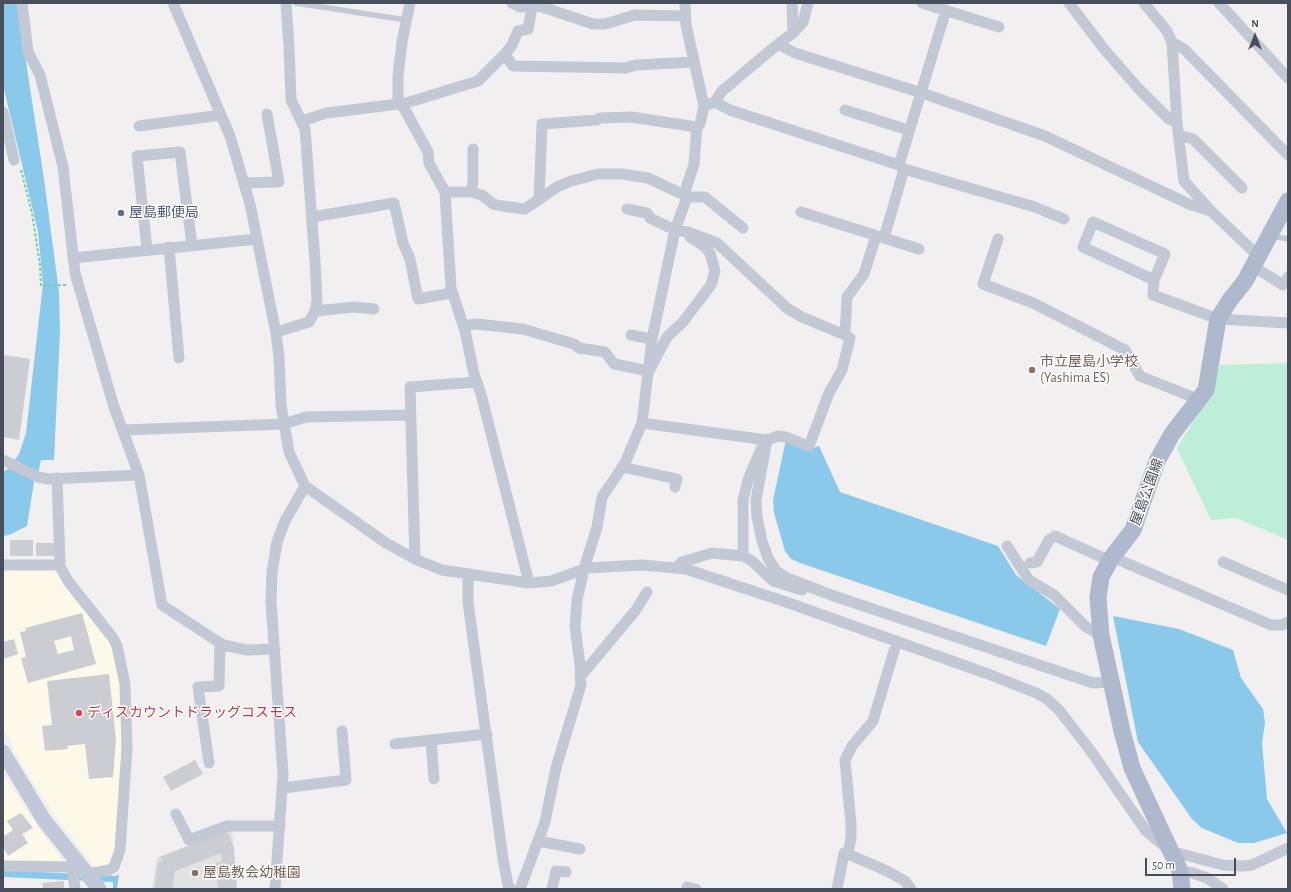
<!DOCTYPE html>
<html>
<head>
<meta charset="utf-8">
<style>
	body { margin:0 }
	#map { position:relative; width:1291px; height:892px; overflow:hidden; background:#f1efef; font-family:"Alegreya Sans",sans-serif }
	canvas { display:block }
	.frame { position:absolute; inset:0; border:4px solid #474f5c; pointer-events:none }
	.north { position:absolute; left:1235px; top:16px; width:40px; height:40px; -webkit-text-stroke:3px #fff; paint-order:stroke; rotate:0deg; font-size:11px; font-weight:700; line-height:16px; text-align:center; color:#474f5c }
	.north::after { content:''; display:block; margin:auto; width:14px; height:18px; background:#474f5c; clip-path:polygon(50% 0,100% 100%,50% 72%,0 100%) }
	.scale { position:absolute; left:1145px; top:858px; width:91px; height:18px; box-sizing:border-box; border:2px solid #474f5c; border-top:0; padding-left:5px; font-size:12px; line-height:14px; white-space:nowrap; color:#474f5c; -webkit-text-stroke:3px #fff; paint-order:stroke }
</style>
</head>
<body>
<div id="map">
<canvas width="1291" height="892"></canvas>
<div class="frame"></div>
<div class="north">N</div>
<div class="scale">50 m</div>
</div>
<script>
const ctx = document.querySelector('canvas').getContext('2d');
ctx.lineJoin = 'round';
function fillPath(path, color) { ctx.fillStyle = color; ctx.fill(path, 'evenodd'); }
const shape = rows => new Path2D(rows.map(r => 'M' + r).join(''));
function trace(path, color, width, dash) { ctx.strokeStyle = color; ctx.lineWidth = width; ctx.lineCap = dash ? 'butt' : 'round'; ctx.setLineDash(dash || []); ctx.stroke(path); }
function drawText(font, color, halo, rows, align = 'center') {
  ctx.font = font + ' "Alegreya Sans","Noto Sans JP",sans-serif'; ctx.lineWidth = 3; ctx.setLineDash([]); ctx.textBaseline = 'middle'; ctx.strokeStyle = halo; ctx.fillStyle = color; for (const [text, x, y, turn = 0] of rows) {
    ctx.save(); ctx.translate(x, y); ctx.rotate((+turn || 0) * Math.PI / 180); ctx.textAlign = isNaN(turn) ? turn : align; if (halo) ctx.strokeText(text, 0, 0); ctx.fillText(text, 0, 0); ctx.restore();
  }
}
fillPath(shape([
	[4,569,58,569,114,646,123,709,117,847,112,860,106,866,95,867,55,816,22,765,3,727],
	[3,774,35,823,63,861,3,860]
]), '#fcf9e8');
fillPath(shape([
	[232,827,237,889,152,889,157,858]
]), '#e2e0e1');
fillPath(shape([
	[1288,363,1288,540,1236,518,1211,520,1177,448,1208,398,1220,365]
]), '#bdefd8');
fillPath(shape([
	[3,3,17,3,44,179,59,292,60,332,54,460,41,460,38,474,34,482,27,526,9,535,3,536,3,472,9,468,19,454,26,433,43,284,38,232,3,85],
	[786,440,808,450,819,446,840,492,998,546,1016,575,1060,609,1046,646,803,564,791,559,785,551,774,513,773,500],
	[1113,616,1179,629,1233,650,1241,678,1263,709,1265,723,1262,743,1267,799,1287,833,1254,843,1238,843,1202,828,1192,819,1138,742],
	[3,870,115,876,119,874,117,889,113,889,113,882,3,877]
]), '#8bc9eb');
fillPath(shape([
	[3,355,30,359,19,440,3,437],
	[10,540,33,540,33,556,10,556],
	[36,543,55,543,55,556,36,556],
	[82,613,96,664,28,683,21,658,26,657,20,632,26,631,25,628],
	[71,636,74,650,58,654,54,641],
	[14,639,18,654,3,659,3,642],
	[109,674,116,740,113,777,89,779,85,744,67,746,68,749,45,751,42,726,52,725,47,681],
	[195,760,203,774,171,791,163,777],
	[21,813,33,828,22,834,28,843,8,856,3,847,3,837,13,830,7,821],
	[227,831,234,848,237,889,218,889,216,863,222,862,221,853,175,871,172,889,154,889,158,862,162,861,160,857],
	[64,881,64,889,43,889,42,883]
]), '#cccdd3');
trace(shape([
	[21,170,32,213,40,265,41,286,66,285]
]), '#75cdaf', 2, [3, 2]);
trace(shape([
	[296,3,406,20],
	[1272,236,1288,239]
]), '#c2c9d4', 5.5);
trace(shape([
	[22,3,28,52,40,75,63,167,75,273,114,407,139,475,162,605,223,645,247,650,275,649],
	[173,3,230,136,250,204,276,333,279,357,281,405,289,452,305,486,386,543,415,559,442,570,529,583,551,581,588,568,642,565,686,569,786,602,988,674,1036,693,1047,699,1059,710,1090,750,1146,831,1170,851,1223,865,1243,866,1252,865,1288,848],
	[410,3,402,42,398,76,398,103,404,108,428,152,429,163,445,192,471,192],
	[512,3,520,7,539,6,593,24,605,24,635,15,685,16],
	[685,3,686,25,704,106],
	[792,3,793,33],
	[922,3,999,27],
	[1069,3,1104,49,1138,88,1169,119,1177,123],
	[1144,3,1167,31,1172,42,1177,123,1184,181,1211,211,1253,251,1258,258],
	[1219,3,1288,78],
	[532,7,528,29,518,31,512,45,505,54,513,66,626,68,636,65,694,62],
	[1172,42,1184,49,1288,155],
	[778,44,793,33,803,22,808,3],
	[715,102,730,110,899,165],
	[845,110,908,130],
	[3,112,14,160],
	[301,121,327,113,406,103,478,81,505,54],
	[139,126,221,115],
	[1179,135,1193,139,1242,188],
	[473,149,473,182,471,192,482,195,493,204,502,206,525,209,557,187,571,181,598,174,622,174,648,178,684,195],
	[904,169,1035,207,1064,219],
	[244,183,279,182,267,114],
	[445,192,451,288,465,331,474,374,481,394,529,583],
	[687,197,705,197,743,228],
	[539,200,542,124,597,120,600,118,631,117,697,127],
	[627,209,647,213,650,218,675,230,688,232,717,243,788,309,802,317,845,335,850,338,842,370,829,393,809,446,786,437,778,436,767,440,642,423],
	[801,212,919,249],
	[312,217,394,203,403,243,410,259,418,299,452,293],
	[884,238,904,169,899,165,946,10],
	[998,239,983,284,1033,303,1125,350,1140,376,1200,400],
	[169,247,179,358],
	[147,249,137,156,180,152,192,245],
	[73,258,257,239],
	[1253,266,1283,285,1288,277],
	[1154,280,1083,247,1093,222,1165,254,1154,280,1153,295,1218,319,1288,323],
	[315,311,354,307,374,309],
	[463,326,476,324,523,329,574,344,579,348,605,352,614,364,649,371,667,337,683,322,711,285,715,271,710,253,705,247,690,237],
	[276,332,309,322,315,311,317,301,315,261,305,129,291,100,289,47,286,3],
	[631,335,652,339],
	[845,335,847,297,864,274,876,236],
	[123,430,284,424,306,417,411,415],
	[767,440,756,500,757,517,762,541,768,558,776,571,787,578,831,595,1093,683,1111,682],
	[3,460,38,477,49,479,139,475],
	[622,467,677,479,675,487],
	[1007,546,1029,580,1054,595,1086,627,1101,635],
	[743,556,743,500,748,480,761,449],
	[1112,557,1271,625,1282,625,1288,622],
	[415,559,410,387,477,382],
	[1223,562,1288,590],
	[1030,563,1037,562,1049,540,1055,536,1110,561],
	[3,565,59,565,60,562,57,478],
	[59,565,68,581,113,638,117,646,125,684,127,748,120,850,114,867,109,870,88,874],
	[676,568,682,562,712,553,743,556,752,561,773,581,802,590],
	[468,575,468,602,503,859,508,885,511,889],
	[897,641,873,721,852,746,845,760,851,824,851,838,848,854,887,871,905,881,911,889],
	[580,677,636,610,647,592],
	[395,744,431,740],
	[209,763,198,687,219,686,220,643],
	[434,779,431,740,487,734],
	[283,788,346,780,342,731],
	[176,814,189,840,227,826,280,826],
	[538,841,580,849],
	[3,866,72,867,78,863],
	[72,867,75,889],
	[1180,871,1193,873,1207,878,1223,889],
	[687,887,696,889],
	[275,889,283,775,271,602,272,572,277,542,285,521,305,486],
	[520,889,545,822,556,768,581,685,580,665,575,626,577,600,584,569,597,527,602,497,625,463,642,423,652,339,675,230,687,197,684,195,694,164,697,127,700,124,704,106,715,102,721,92,778,44,795,53,922,93,1045,136,1191,205,1211,211],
	[552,889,556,871,566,872],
	[837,889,844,853,848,854]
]), '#c2c9d4', 11);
trace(shape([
	[3,752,44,820,99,889]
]), '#c1c9d8', 15);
trace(shape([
	[1182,889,1180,871,1132,768,1122,731,1101,635,1098,598,1101,577,1112,557,1133,530,1157,461,1172,434,1206,390,1218,319,1230,300,1245,281,1288,201]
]), '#aeb9ce', 17);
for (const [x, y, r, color] of [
	[121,213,4,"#5c6f8a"],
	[1032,370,4,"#8d6e63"],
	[79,713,4,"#e0444e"],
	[195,873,4,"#8d6e63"]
]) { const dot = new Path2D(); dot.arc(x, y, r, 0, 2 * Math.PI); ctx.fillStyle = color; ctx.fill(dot); trace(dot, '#fff', 1.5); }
drawText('14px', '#4e5e75', '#fff', [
	["屋島郵便局",129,213]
], 'left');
drawText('14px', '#785e54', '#fff', [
	["市立屋島小学校",1040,362],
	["(Yashima ES)",1040,378],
	["屋島教会幼稚園",203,873]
], 'left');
drawText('14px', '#474f5c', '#fff', [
	["屋島公園線",1147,492,-70]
]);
drawText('14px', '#be3a42', '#fff', [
	["ディスカウントドラッグコスモス",87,713]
], 'left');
</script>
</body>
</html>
